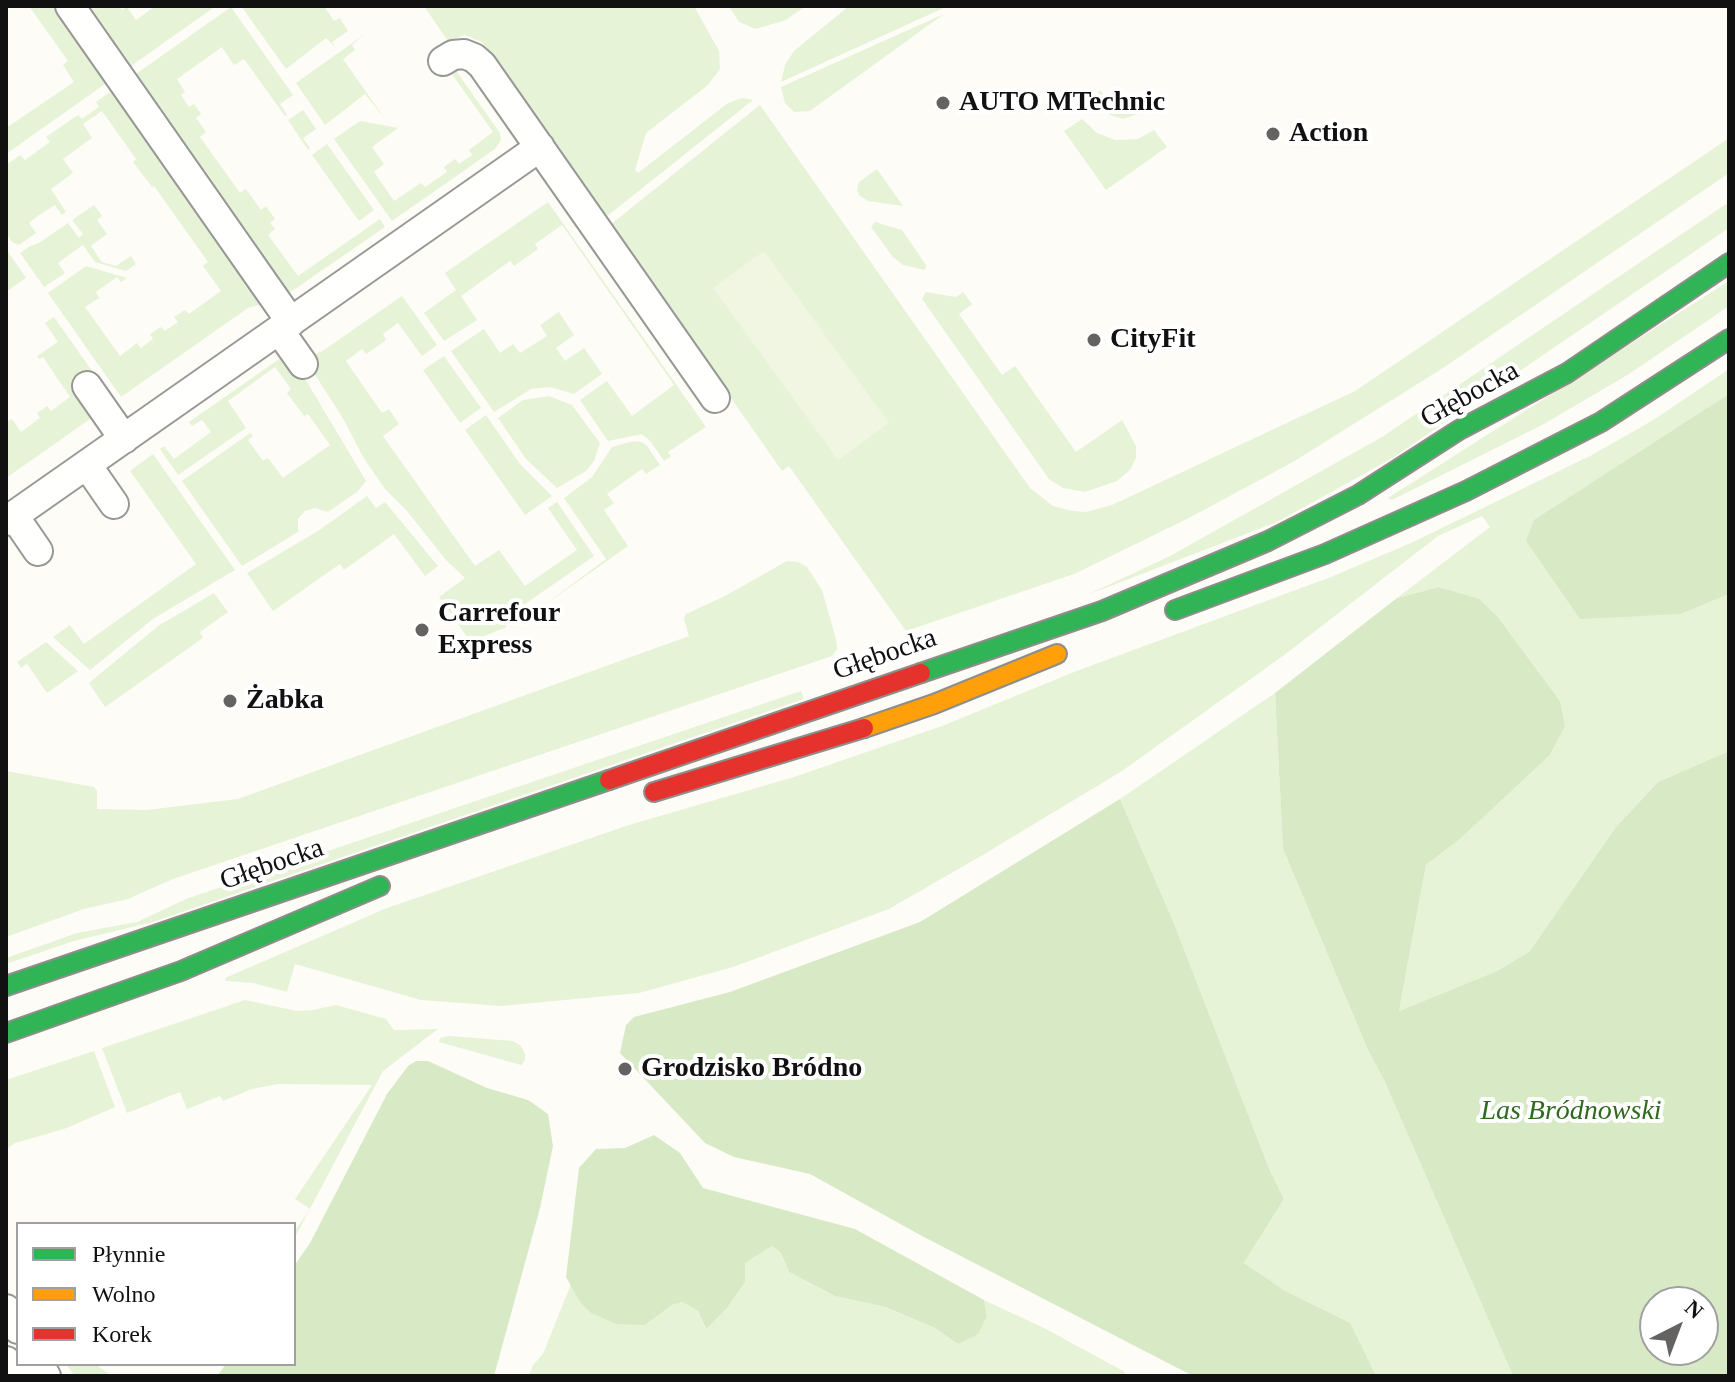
<!DOCTYPE html>
<html>
<head>
<meta charset="utf-8">
<style>
	body { margin:0 }
	#map { position:relative; width:1735px; height:1382px; overflow:hidden; background:#fdfcf7; font-family:Georgia,serif }
	canvas { display:block }
	.frame { position:absolute; inset:0; border:8px solid #111; pointer-events:none }
	.legend { position:absolute; left:16px; top:1222px; width:280px; height:144px; box-sizing:border-box; background:#fff; border:2px solid #a0a0a0; margin:0; padding:10px 14px; list-style:none; font-size:24px; color:#111 }
	.legend li { display:flex; align-items:center; gap:16px; height:40px }
	.legend b { width:40px; border:2px solid #a0a0a0 }
	.north { position:absolute; left:1639px; top:1286px; width:80px; height:80px; box-sizing:border-box; background:#fff; border:2px solid #a0a0a0; border-radius:50%; rotate:42deg; font-size:22px; font-weight:700; line-height:32px; text-align:center; color:#111 }
	.north::after { content:''; display:block; margin:auto; width:28px; height:36px; background:#646362; clip-path:polygon(50% 0,100% 100%,50% 72%,0 100%) }
</style>
</head>
<body>
<div id="map">
<canvas width="1735" height="1382"></canvas>
<div class="frame"></div>
<ul class="legend">
<li><b style="height:10px;background:#30b455"></b>Płynnie</li>
<li><b style="height:10px;background:#ff9f0a"></b>Wolno</li>
<li><b style="height:10px;background:#e5322d"></b>Korek</li>
</ul>
<div class="north">N</div>
</div>
<script>
const ctx = document.querySelector('canvas').getContext('2d');
ctx.lineJoin = 'round';
function fillPath(path, color) { ctx.fillStyle = color; ctx.fill(path, 'evenodd'); }
const shape = rows => new Path2D(rows.map(r => 'M' + r).join(''));
function trace(path, color, width, dash) { ctx.strokeStyle = color; ctx.lineWidth = width; ctx.lineCap = dash ? 'butt' : 'round'; ctx.setLineDash(dash || []); ctx.stroke(path); }
function drawText(font, color, halo, rows, align = 'center') {
  ctx.font = font + ' Georgia,serif'; ctx.lineWidth = 8; ctx.setLineDash([]); ctx.textBaseline = 'middle'; ctx.strokeStyle = halo; ctx.fillStyle = color; for (const [text, x, y, turn = 0] of rows) {
    ctx.save(); ctx.translate(x, y); ctx.rotate((+turn || 0) * Math.PI / 180); ctx.textAlign = isNaN(turn) ? turn : align; if (halo) ctx.strokeText(text, 0, 0); ctx.fillText(text, 0, 0); ctx.restore();
  }
}
fillPath(shape([
	[29,6,66,6,115,77,6,154,6,128,74,82,63,65,68,61],
	[74,6,118,6,122,10,127,7,136,20,155,6,216,6,121,73],
	[241,6,324,6,334,21,340,18,348,31,332,42,336,48,326,38,286,69],
	[424,6,694,6,719,51,720,69,708,85,646,133,635,170,638,173,728,103,742,98,753,100,606,217,482,42,465,35,448,41],
	[729,6,806,6,786,20,756,29,739,22],
	[849,6,948,6,781,82,785,65,794,51],
	[231,7,293,95,280,104,287,115,285,116,244,59,234,65,222,47,177,79,185,92,181,95,189,107,194,104,201,114,196,118,206,132,200,137,240,193,246,189,261,210,266,206,275,219,270,223,275,229,268,235,298,276,380,219,385,227,279,300,126,81],
	[944,14,810,111,794,112,785,103,781,87],
	[365,34,352,45,355,50,343,59,385,119,365,94,325,125,296,83],
	[454,68,500,133,501,140,495,149,392,221,334,139,360,121,398,128,372,147,384,164,374,172,394,201,421,183,425,187,447,172,444,167,455,159,459,164,472,155,469,150,493,132,449,70],
	[120,85,265,303,248,308,121,397,48,293,86,266,127,278,121,282,117,277,96,292,99,298,85,307,120,356,137,343,141,348,153,339,150,334,161,327,165,331,178,322,174,317,185,310,189,314,221,291,203,266,208,262,154,186,152,187,133,162,136,159,102,111,83,124,92,138,63,159,73,173,51,189,66,212,62,215,55,205,39,215,29,223,36,233,19,245,12,242,6,233,6,165,20,155,25,160,50,142,46,137,78,115,82,119,99,107,96,102],
	[1100,90,1112,107,1128,96,1140,113,1123,119,1110,115,1094,99],
	[760,105,1030,488,1053,506,1073,511,1086,512,1112,505,1355,391,1729,138,1729,173,1443,368,1293,462,1189,518,1074,574,906,631,789,466,782,471,610,225],
	[303,110,316,129,303,138,310,148,308,150,288,120],
	[1082,119,1097,133,1115,140,1138,139,1154,130,1167,147,1106,190,1064,131],
	[327,144,374,210,359,221,312,155],
	[877,169,903,206,868,201,859,195,857,190,859,182],
	[548,202,706,427,668,452,671,457,664,461,651,442,642,434,608,441,580,400,607,381,632,416,674,385,562,225,535,244,538,249,514,266,510,261,461,296,477,320,444,341,424,313,456,290,445,273],
	[1726,204,1729,208,1729,228,1391,459,1277,522,1087,595,1170,556,1382,437],
	[94,205,102,216,97,220,107,234,91,246,102,262,116,266,131,256,136,264,126,271,95,262,83,245,58,263,65,273,44,287,20,253,30,246,39,243,68,223,79,238,83,234,72,220],
	[875,222,902,230,926,265,925,270,903,265,892,256,871,227],
	[6,249,26,278,6,292],
	[1729,281,1729,306,1629,374,1544,424,1392,500,1388,498],
	[926,292,956,297,963,292,972,304,959,314,1002,375,1015,366,1076,452,1122,420,1136,446,1136,458,1130,470,1117,481,1085,492,1063,488,1049,479,922,299],
	[402,296,437,345,422,356,398,323,383,334,386,340,375,348,366,354,362,349,346,361,382,413,389,409,399,424,383,436,475,566,499,550,525,586,577,550,548,508,557,502,594,556,505,618,507,624,505,628,470,641,439,597,465,578,446,560,407,511,385,489,363,457,344,420,312,370,314,355,324,350],
	[559,312,574,335,556,348,565,361,584,348,602,374,574,394,550,387,531,389,494,412,451,351,484,329,500,353,513,344,520,353,547,336,540,325],
	[54,317,97,378,93,417,6,478,6,422,12,419,21,432,40,418,37,413,47,406,51,411,70,397,43,357,39,359,37,356,58,342,45,323],
	[444,356,481,408,460,423,423,370],
	[282,357,301,372,366,481,357,492,328,512,315,508,305,511,298,519,298,532,242,566,182,481,250,433,253,436,248,440,263,461,268,458,283,478,330,445,308,414,304,416,287,393,291,389,275,367,228,401,246,428,178,475,160,449,164,446,174,459,211,432,202,420,192,426,189,422],
	[1729,369,1729,394,1668,435,1681,614,1729,594,1729,751,1658,782,1616,827,1529,952,1497,971,1399,1011,1426,865,1460,839,1549,756,1560,701,1498,617,1479,600,1439,587,1397,598,1490,527,1482,516,1438,536,1283,656,1122,771,981,856,889,909,733,967,639,993,501,1006,421,1000,295,964,287,992,253,983,226,981,225,978,387,908,629,825,794,777,942,726,1074,672,1331,577,1411,543,1592,455,1655,419],
	[549,396,572,405,600,443,594,461,586,471,557,488,526,459,498,418,523,400],
	[486,415,520,464,552,496,525,515,465,430],
	[634,441,642,442,647,446,660,465,646,474,642,469,607,494,614,503,604,510,628,546,539,609,606,559,564,498,592,477,612,447],
	[153,454,235,570,153,619,90,670,53,637,70,625,84,644,196,564,130,471],
	[367,496,376,508,385,502,438,566,425,576,394,534,344,570,340,564,273,611,247,573,318,531],
	[787,561,798,562,807,567,822,590,836,639,837,649,832,656,173,879,128,899,84,909,6,937,6,771,94,787,97,791,97,809,147,810,238,799,689,636,684,619,686,614,725,596],
	[214,593,228,612,200,632,203,638,105,707,89,683,158,626],
	[46,642,78,671,47,693,27,664,21,668,17,662],
	[801,691,804,699,153,922,74,941,6,964,6,958,77,933,137,922,186,899],
	[1275,693,1283,849,1368,1050,1384,1080,1513,1376,1232,1376,1262,1276,1244,1263,1284,1199,1270,1171,1173,921,1120,799],
	[245,1000,297,1011,313,1010,336,1005,386,1019,394,1030,438,1029,383,1071,294,1239,294,1232,310,1209,295,1199,372,1085,278,1084,252,1089,223,1101,220,1096,187,1109,180,1092,127,1113,102,1048],
	[449,1036,513,1041,521,1046,525,1054,525,1060,521,1065,439,1042,440,1038],
	[94,1051,115,1107,64,1129,15,1143,6,1149,6,1080],
	[772,1246,781,1253,789,1272,835,1296,884,1307,935,1328,958,1344,987,1316,984,1300,1046,1329,1125,1372,1123,1376,529,1376,533,1365,543,1354,571,1284,580,1302,645,1325,672,1305,682,1302,698,1311,705,1328,745,1263],
	[66,1364,95,1364,108,1373,105,1376,75,1376]
]), '#e7f3d7');
fillPath(shape([
	[1729,394,1729,594,1681,614,1580,619,1526,541,1534,520],
	[1439,587,1479,599,1498,617,1560,701,1565,726,1549,756,1460,839,1426,865,1399,1011,1497,971,1529,952,1616,827,1658,782,1729,751,1729,1376,1513,1376,1384,1080,1368,1050,1283,849,1275,693,1397,598],
	[1655,1302,1703,1302,1703,1350,1655,1350],
	[1120,799,1173,921,1270,1171,1284,1199,1244,1263,1285,1291,1350,1323,1376,1376,1193,1376,922,1236,810,1174,734,1157,705,1143,620,1053,626,1025,634,1017,730,992,920,922],
	[416,1061,428,1061,487,1088,528,1100,548,1114,553,1146,540,1208,494,1376,217,1376,226,1364,294,1364,294,1266,310,1243,387,1094,408,1066],
	[654,1135,680,1153,703,1188,855,1229,984,1300,987,1316,978,1334,958,1344,935,1328,885,1307,835,1296,789,1272,781,1253,772,1246,745,1263,745,1282,726,1309,706,1329,698,1311,682,1302,672,1305,645,1325,616,1324,591,1313,580,1302,566,1277,579,1168,596,1149,625,1148]
]), '#d8eac5');
fillPath(shape([
	[764,251,889,423,838,460,713,288]
]), '#f0f6e1');
const street = shape([
	[70,6,291,322],
	[443,61,453,55,464,54,474,58,482,65,715,398],
	[279,330,303,364],
	[87,386,124,439],
	[87,465,114,504],
	[14,516,38,551],
	[6,521,540,147],
	[6,1309,18,1329],
	[6,1361,16,1376],
	[39,1364,46,1376]
]);
const fast = shape([
	[1175,610,1325,554,1466,491,1601,422,1729,339],
	[921,673,1102,611,1268,541,1358,495,1459,430,1567,373,1729,263],
	[6,986,609,780],
	[6,1033,181,971,380,886]
]);
const slow = shape([
	[864,728,934,704,1057,654]
]);
const jam = shape([
	[609,780,921,673],
	[654,792,864,728]
]);
trace(street, '#979795', 32);
trace(fast, '#8e8d8b', 22);
trace(slow, '#8e8d8b', 22);
trace(jam, '#8e8d8b', 22);
trace(street, '#fffffe', 28);
trace(fast, '#30b455', 18);
trace(slow, '#ff9f0a', 18);
trace(jam, '#e5322d', 18);
for (const [x, y, r, color] of [
	[943,103,8,"#646362"],
	[1273,134,8,"#646362"],
	[1094,340,8,"#646362"],
	[422,630,8,"#646362"],
	[230,701,8,"#646362"],
	[625,1069,8,"#646362"]
]) { const dot = new Path2D(); dot.arc(x, y, r, 0, 2 * Math.PI); ctx.fillStyle = color; ctx.fill(dot); trace(dot, '#fff', 3); }
drawText('bold 28px', '#111', '#fff', [
	["AUTO MTechnic",959,103],
	["Action",1289,134],
	["CityFit",1110,340],
	["Carrefour",438,614],
	["Express",438,646],
	["Żabka",246,701],
	["Grodzisko Bródno",641,1069]
], 'left');
drawText('28px', '#111', '#fff', [
	["Głębocka",1470,395,-29],
	["Głębocka",885,655,-19],
	["Głębocka",272,865,-19]
]);
drawText('italic 28px', '#2f6b1f', '#fff', [
	["Las Bródnowski",1571,1112]
]);
</script>
</body>
</html>
